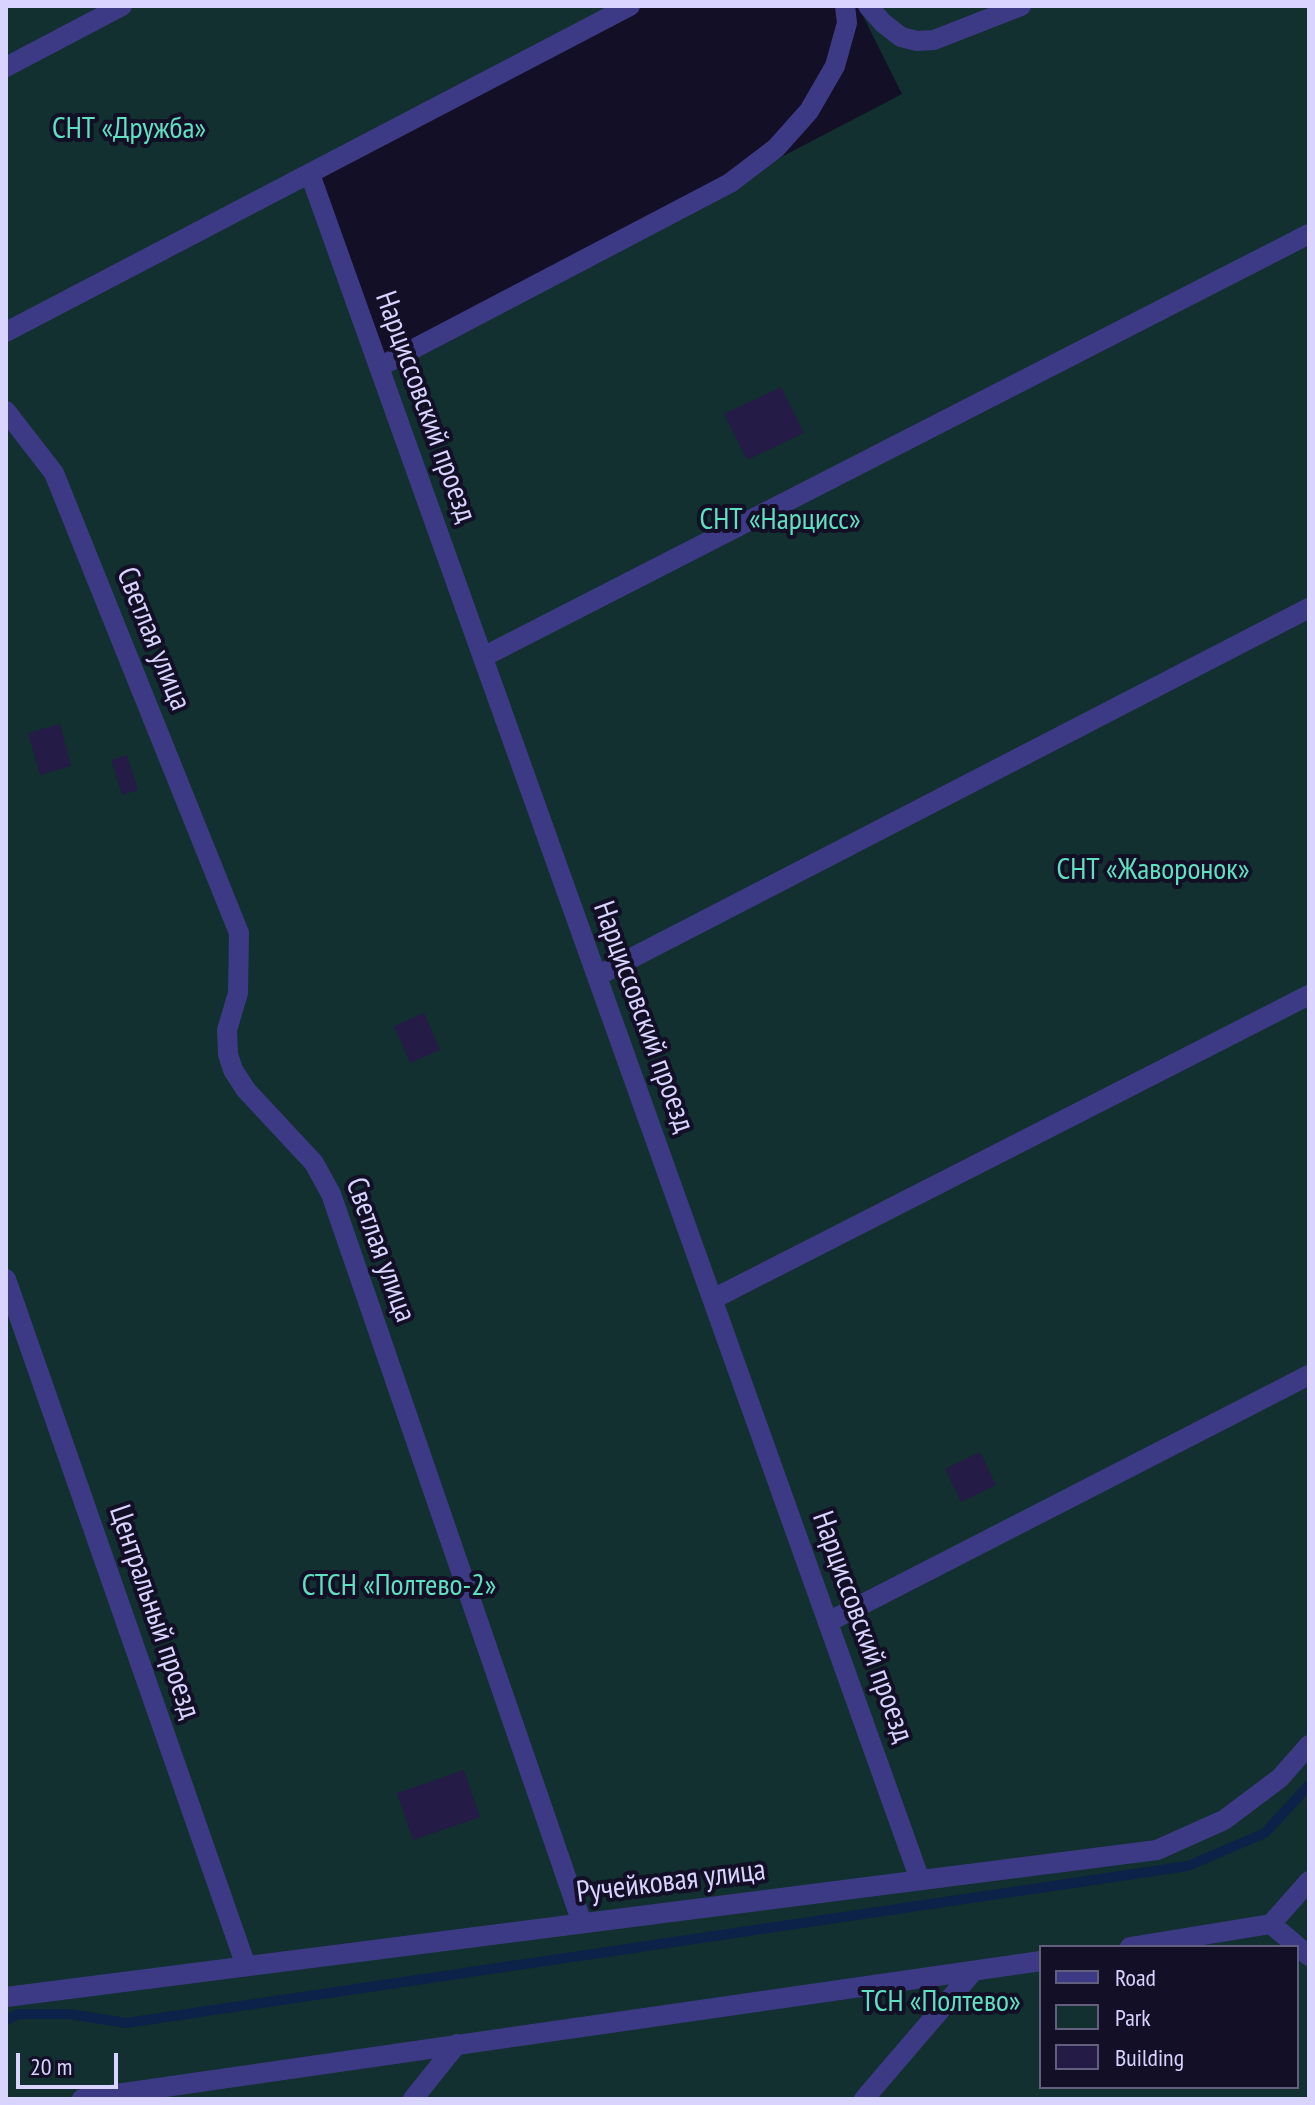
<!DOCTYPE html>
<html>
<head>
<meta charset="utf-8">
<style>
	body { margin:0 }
	#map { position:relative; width:1315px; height:2105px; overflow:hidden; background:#130f26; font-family:"PT Sans Narrow",sans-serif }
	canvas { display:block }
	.frame { position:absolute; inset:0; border:8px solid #d9d4ff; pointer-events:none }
	.legend { position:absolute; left:1039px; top:1945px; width:260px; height:144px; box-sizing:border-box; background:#130f26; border:2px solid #625e7d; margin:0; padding:10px 14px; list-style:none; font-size:24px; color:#d9d4ff }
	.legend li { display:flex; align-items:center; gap:16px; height:40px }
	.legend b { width:40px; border:2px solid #625e7d }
	.scale { position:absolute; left:16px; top:2053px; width:102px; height:36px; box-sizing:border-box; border:4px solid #d9d4ff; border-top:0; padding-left:10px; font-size:24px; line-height:28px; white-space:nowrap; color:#d9d4ff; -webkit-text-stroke:6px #130f26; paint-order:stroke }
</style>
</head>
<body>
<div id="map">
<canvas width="1315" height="2105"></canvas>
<div class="frame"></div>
<ul class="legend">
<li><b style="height:10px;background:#3d3a85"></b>Road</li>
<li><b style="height:22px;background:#12302f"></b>Park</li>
<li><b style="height:22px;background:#241b47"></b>Building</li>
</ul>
<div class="scale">20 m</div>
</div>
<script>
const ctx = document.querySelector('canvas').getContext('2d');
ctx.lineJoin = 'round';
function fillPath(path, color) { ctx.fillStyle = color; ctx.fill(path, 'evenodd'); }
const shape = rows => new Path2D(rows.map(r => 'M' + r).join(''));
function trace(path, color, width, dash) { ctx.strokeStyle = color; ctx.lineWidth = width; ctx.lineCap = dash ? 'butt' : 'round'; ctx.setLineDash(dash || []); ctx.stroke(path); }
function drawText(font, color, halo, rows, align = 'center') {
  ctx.font = font + ' "PT Sans Narrow",sans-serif'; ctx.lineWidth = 8; ctx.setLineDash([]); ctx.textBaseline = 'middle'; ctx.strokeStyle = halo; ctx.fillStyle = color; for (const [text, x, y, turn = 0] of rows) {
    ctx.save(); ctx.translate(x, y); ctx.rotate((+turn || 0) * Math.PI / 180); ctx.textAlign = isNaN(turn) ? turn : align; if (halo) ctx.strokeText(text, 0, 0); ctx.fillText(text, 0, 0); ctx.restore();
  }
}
fillPath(shape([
	[6,6,630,6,310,174,379,367,902,94,858,6,1309,6,1309,2099,6,2099],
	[1041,1947,1297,1947,1297,2087,1041,2087]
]), '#12302f');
trace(shape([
	[6,2020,18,2014,70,2014,126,2023,1188,1866,1265,1833,1309,1785]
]), '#0c2248', 10);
fillPath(shape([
	[781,387,804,433,747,460,724,414],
	[60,724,71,766,40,775,28,733],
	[127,755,138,790,122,795,111,760],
	[424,1013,440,1050,410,1063,394,1026],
	[980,1452,996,1485,961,1502,945,1469],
	[464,1770,480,1817,413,1840,397,1793]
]), '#241b47');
trace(shape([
	[868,6,883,23,901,37,917,41,934,40,1021,6],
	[6,67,122,6],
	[310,174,920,1880],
	[6,332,630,6],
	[379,367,730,183,776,148,809,111,835,66,847,23,845,6],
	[6,411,54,473,239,933,238,993,227,1030,228,1054,233,1070,246,1090,314,1163,331,1194,582,1923],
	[483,657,1309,234],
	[597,976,1309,608],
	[6,1279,246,1966],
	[713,1299,1309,995],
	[828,1622,1309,1375],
	[1271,1924,1309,1881],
	[1130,1947,1271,1924,1309,1956],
	[6,1997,1157,1850,1224,1820,1280,1778,1309,1745],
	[82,2099,1041,1961],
	[413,2099,457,2044],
	[864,2099,972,1973]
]), '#3d3a85', 20);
drawText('30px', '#5fe0c0', '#130f26', [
	["СНТ «Дружба»",129,129],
	["СНТ «Нарцисс»",780,520],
	["СНТ «Жаворонок»",1153,870],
	["СТСН «Полтево-2»",399,1586],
	["ТСН «Полтево»",941,2002]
]);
drawText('30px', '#d9d4ff', '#130f26', [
	["Нарциссовский проезд",425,407,70],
	["Светлая улица",153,639,68],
	["Нарциссовский проезд",643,1017,70],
	["Светлая улица",380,1250,70],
	["Центральный проезд",154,1612,71],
	["Нарциссовский проезд",862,1627,70],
	["Ручейковая улица",671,1882,-7]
]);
</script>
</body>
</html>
